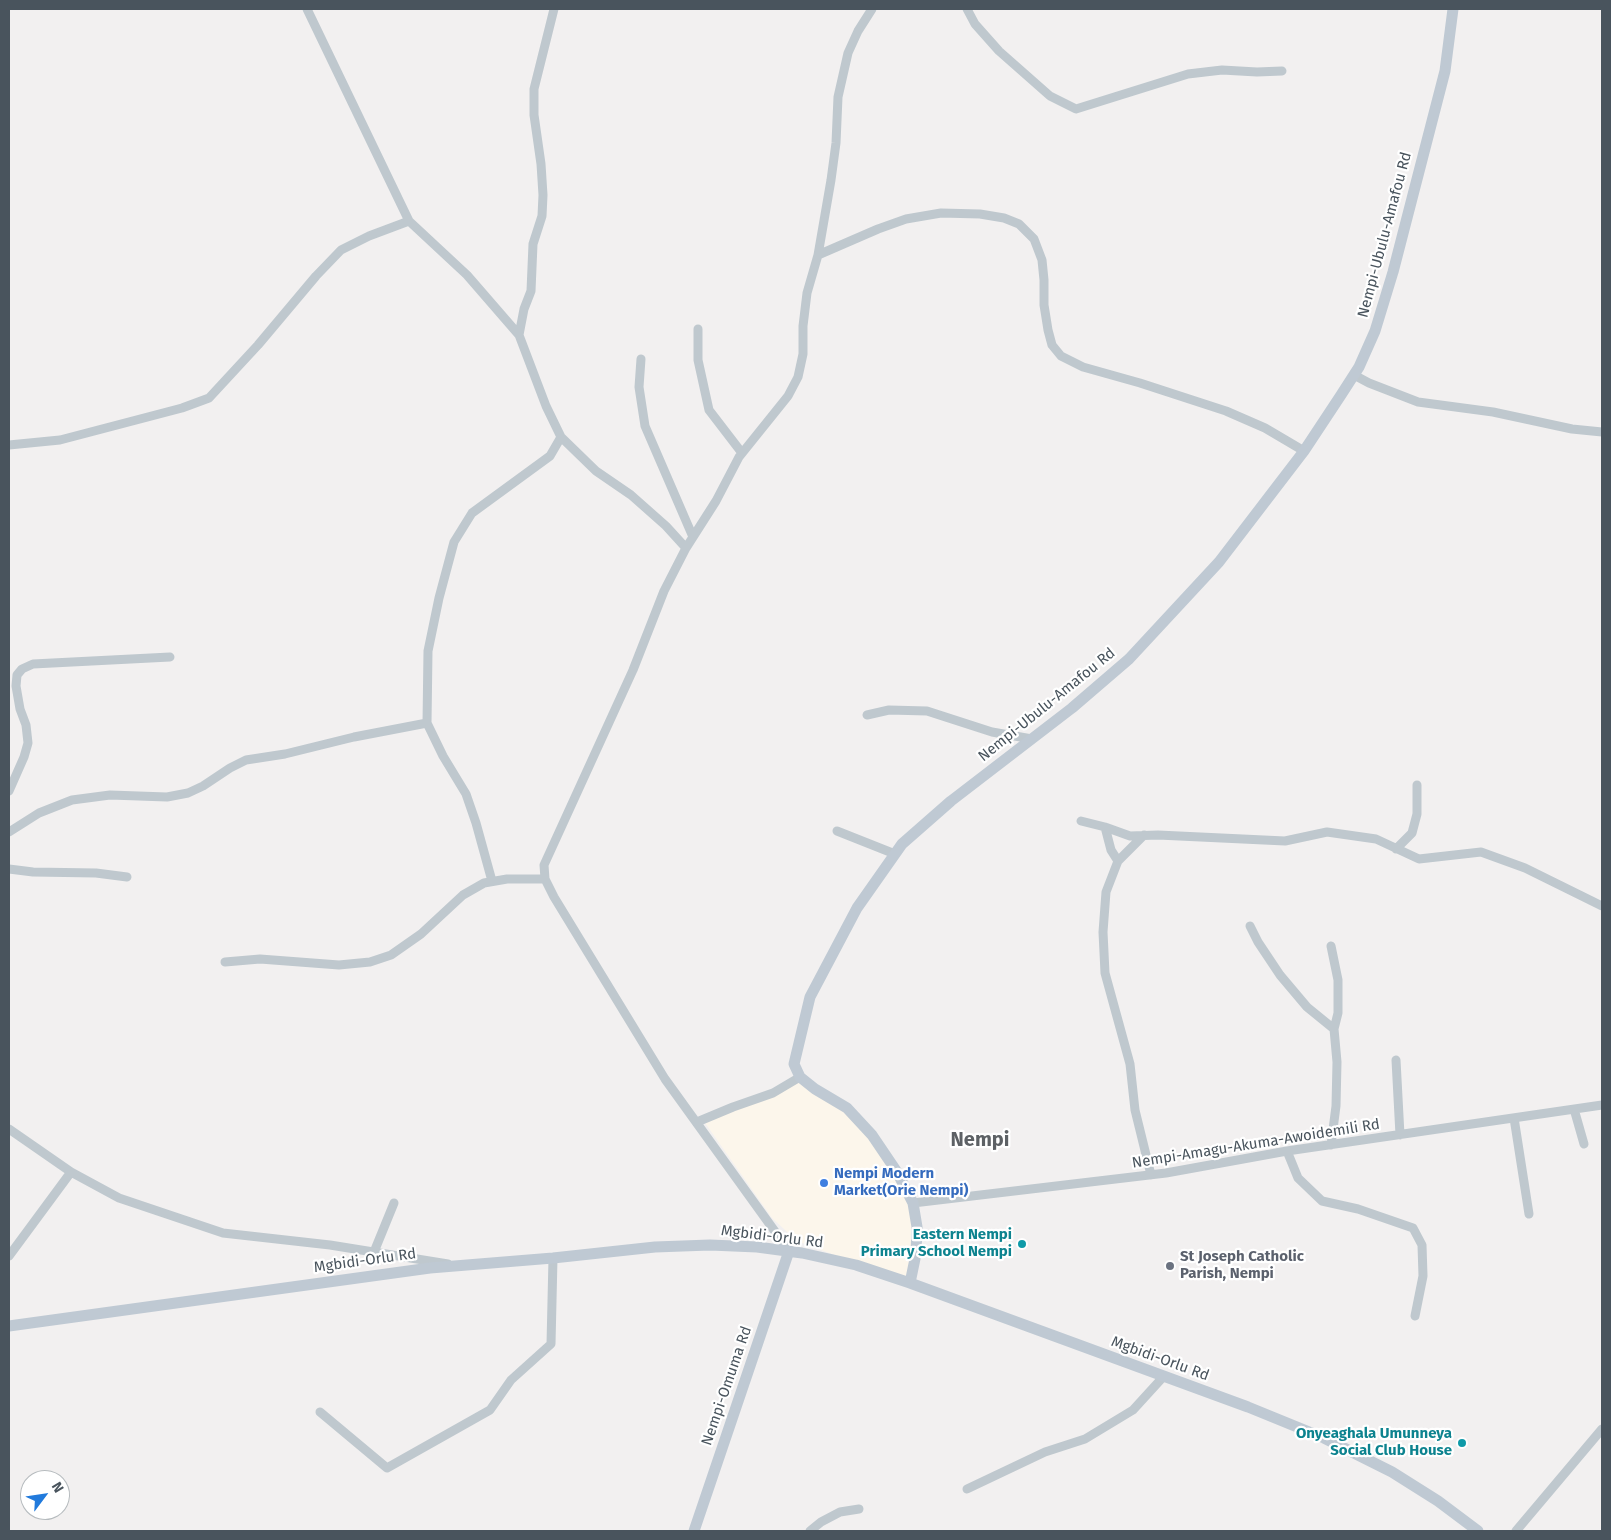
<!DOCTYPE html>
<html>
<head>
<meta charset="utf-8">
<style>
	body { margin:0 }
	#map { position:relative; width:1611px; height:1540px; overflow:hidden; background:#f2f0f0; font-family:"Fira Sans",sans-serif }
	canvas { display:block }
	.frame { position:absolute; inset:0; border:10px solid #49545d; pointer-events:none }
	.north { position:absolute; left:20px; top:1470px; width:50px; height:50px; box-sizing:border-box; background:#fff; border:1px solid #b6bbbe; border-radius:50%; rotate:59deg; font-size:14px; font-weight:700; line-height:20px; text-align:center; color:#49545d }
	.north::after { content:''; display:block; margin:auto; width:18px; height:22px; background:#217adc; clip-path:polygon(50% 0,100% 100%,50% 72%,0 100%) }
</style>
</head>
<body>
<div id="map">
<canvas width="1611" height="1540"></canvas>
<div class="frame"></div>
<div class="north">N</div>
</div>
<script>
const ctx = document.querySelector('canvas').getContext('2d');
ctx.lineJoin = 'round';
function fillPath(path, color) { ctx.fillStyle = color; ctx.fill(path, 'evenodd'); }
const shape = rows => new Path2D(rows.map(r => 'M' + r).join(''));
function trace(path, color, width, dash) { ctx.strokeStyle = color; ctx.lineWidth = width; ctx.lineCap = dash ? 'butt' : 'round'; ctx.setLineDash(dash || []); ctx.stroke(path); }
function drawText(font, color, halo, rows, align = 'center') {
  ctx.font = font + ' "Fira Sans",sans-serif'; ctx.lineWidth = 4.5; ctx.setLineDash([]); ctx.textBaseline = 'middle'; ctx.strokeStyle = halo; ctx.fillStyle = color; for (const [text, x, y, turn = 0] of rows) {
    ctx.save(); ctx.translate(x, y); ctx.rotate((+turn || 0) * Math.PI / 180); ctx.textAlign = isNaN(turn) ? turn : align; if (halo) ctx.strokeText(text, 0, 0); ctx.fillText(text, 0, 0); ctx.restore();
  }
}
fillPath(shape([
	[800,1077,851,1112,913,1203,910,1283,797,1241,772,1218,703,1120]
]), '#fcf6eb');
trace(shape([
	[307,9,409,221,467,275,519,335,546,406,561,437,596,471,631,495,666,526,686,548],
	[967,9,975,24,999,51,1050,96,1076,109,1188,74,1222,70,1257,72,1282,71],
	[818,255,878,229,906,219,941,213,980,214,1004,218,1019,224,1034,239,1042,260,1044,280,1044,305,1048,330,1052,345,1061,356,1083,367,1140,383,1226,411,1265,428,1304,451],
	[698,329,698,360,709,410,742,453],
	[519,335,524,309,531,291,533,244,542,216,543,195,541,164,534,115,534,89,554,9],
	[641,359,639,387,645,426,693,537],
	[1354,375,1369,383,1418,402,1493,412,1572,429,1602,432],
	[9,445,60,440,182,408,209,398,258,345,316,276,341,250,369,236,409,221],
	[867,715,889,710,927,711,992,732,1032,739],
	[9,791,24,757,28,743,26,725,20,709,16,686,17,675,22,669,33,664,170,657],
	[1081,821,1105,827,1130,836,1158,835,1285,841,1327,832,1376,839,1419,859,1481,852,1525,868,1602,906],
	[1105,827,1111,850,1118,861],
	[837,831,895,854],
	[9,832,39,813,72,800,110,795,167,797,188,793,203,786,230,768,246,760,285,754,354,737,427,723],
	[1144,835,1118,861,1106,892,1103,932,1105,973,1130,1064,1135,1110,1151,1175],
	[1396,849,1412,833,1417,814,1417,785],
	[9,869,33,872,96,873,127,877],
	[492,881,476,823,466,794,443,756,427,723,428,651,439,598,454,542,472,513,550,456,561,437],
	[1250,926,1258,942,1280,975,1307,1007,1334,1029,1337,1062,1336,1106,1331,1145],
	[1331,946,1338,980,1338,1013,1334,1029],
	[225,962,260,959,339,965,370,962,391,955,421,934,463,895,484,883,507,879,545,879],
	[1396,1060,1400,1135],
	[1574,1109,1584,1144],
	[1514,1118,1529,1214],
	[697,1122,733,1107,773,1093,800,1077],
	[9,1129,71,1172,119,1198,223,1233,330,1245,448,1264],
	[1287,1151,1298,1178,1322,1201,1358,1209,1413,1228,1422,1245,1423,1276,1415,1316],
	[913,1203,1166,1173,1287,1151,1602,1105],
	[789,1251,665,1079,554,897,545,879,544,865,633,670,664,591,686,548,716,501,739,457,788,396,798,377,803,354,803,326,807,293,818,255,831,180,836,143,838,97,848,53,858,31,872,9],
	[374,1252,394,1203],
	[9,1256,71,1172],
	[320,1412,387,1468,490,1410,511,1380,551,1344,553,1258],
	[967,1489,1045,1452,1085,1439,1133,1410,1164,1376],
	[810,1531,821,1522,840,1512,859,1509],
	[1516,1531,1602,1429]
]), '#bfc8ce', 9);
trace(shape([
	[910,1283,916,1254,917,1227,913,1203,897,1172,872,1135,847,1108,815,1089,800,1077,794,1064,810,997,857,908,902,844,951,801,1072,708,1129,659,1219,562,1304,451,1341,395,1359,367,1375,331,1393,272,1445,71,1453,9],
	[9,1326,430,1268,553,1258,655,1247,710,1245,757,1247,802,1253,856,1265,910,1283,1248,1407,1324,1438,1392,1472,1438,1501,1478,1531],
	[694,1531,789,1251]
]), '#bfc9d3', 11);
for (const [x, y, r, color] of [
	[824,1183,5,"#3f7fe0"],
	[1022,1244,5,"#0f9aa8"],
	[1170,1266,5,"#6b7280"],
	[1462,1443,5,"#0f9aa8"]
]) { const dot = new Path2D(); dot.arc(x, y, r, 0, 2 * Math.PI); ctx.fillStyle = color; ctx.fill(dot); trace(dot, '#fff', 2); }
drawText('15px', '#49545d', '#fff', [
	["Nempi-Ubulu-Amafou Rd",1385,235,-75],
	["Nempi-Ubulu-Amafou Rd",1047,705,-39],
	["Nempi-Amagu-Akuma-Awoidemili Rd",1256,1144,-9],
	["Mgbidi-Orlu Rd",772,1237,7],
	["Mgbidi-Orlu Rd",365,1261,-8],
	["Mgbidi-Orlu Rd",1160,1359,20],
	["Nempi-Omuma Rd",727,1386,-71]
]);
drawText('bold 15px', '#366cbe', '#fff', [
	["Nempi Modern",834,1174],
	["Market(Orie Nempi)",834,1191]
], 'left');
drawText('bold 15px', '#0d838f', '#fff', [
	["Eastern Nempi",1012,1235],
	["Primary School Nempi",1012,1252],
	["Onyeaghala Umunneya",1452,1434],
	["Social Club House",1452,1451]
], 'right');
drawText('bold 15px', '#5b616d', '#fff', [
	["St Joseph Catholic",1180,1257],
	["Parish, Nempi",1180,1274]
], 'left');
drawText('bold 20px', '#5d6165', '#fff', [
	["Nempi",980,1140]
]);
</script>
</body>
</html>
